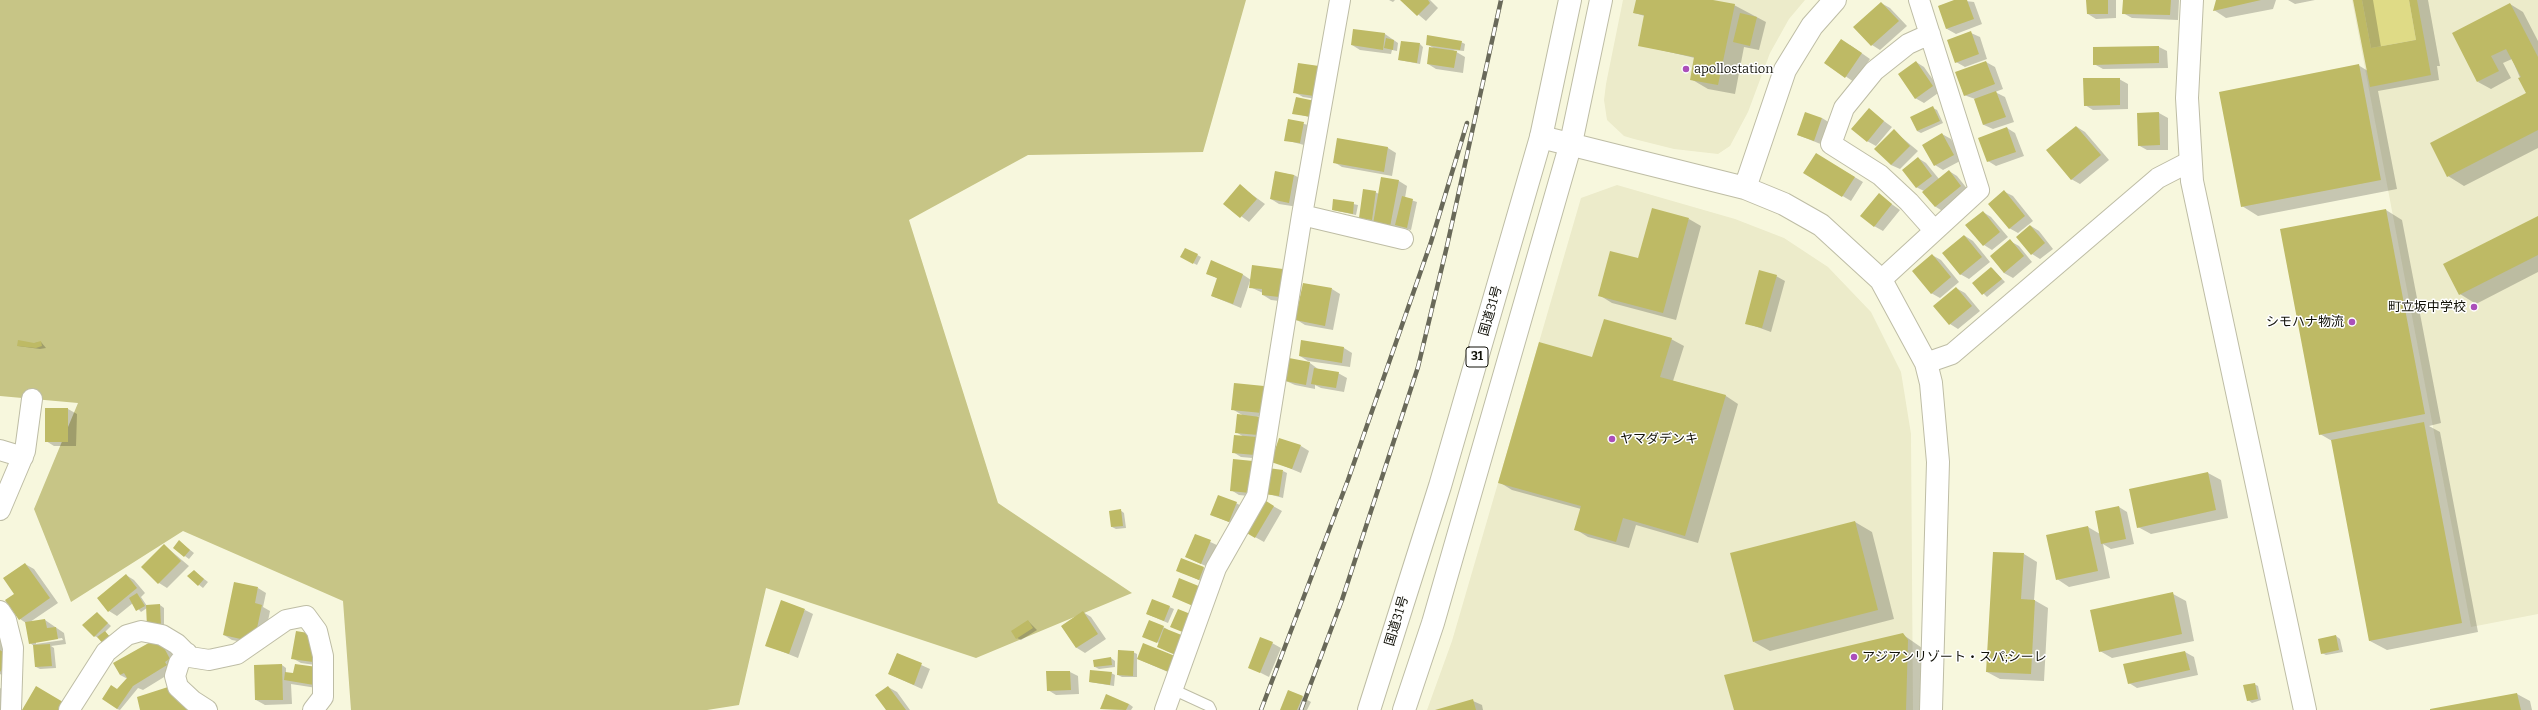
<!DOCTYPE html>
<html>
<head>
<meta charset="utf-8">
<style>
	body { margin:0 }
	canvas { display:block; background:#f7f7dd }
</style>
</head>
<body>
<canvas width="2538" height="710"></canvas>
<script>
const ctx = document.querySelector('canvas').getContext('2d');
ctx.lineJoin = 'round';
function fillPath(path, color) { ctx.fillStyle = color; ctx.fill(path, 'evenodd'); }
const shape = rows => new Path2D(rows.map(r => 'M' + r).join(''));
function trace(path, color, width, dash) { ctx.strokeStyle = color; ctx.lineWidth = width; ctx.lineCap = dash ? 'butt' : 'round'; ctx.setLineDash(dash || []); ctx.stroke(path); }
function drawText(font, color, halo, rows, align = 'center') {
  ctx.font = font + ' Bitter,"Noto Sans JP",serif'; ctx.lineWidth = 3; ctx.setLineDash([]); ctx.textBaseline = 'middle'; ctx.strokeStyle = halo; ctx.fillStyle = color; for (const [text, x, y, turn = 0] of rows) {
    ctx.save(); ctx.translate(x, y); ctx.rotate((+turn || 0) * Math.PI / 180); ctx.textAlign = isNaN(turn) ? turn : align; if (halo) ctx.strokeText(text, 0, 0); ctx.fillText(text, 0, 0); ctx.restore();
  }
}
fillPath(shape([
	[1623,0,1805,0,1789,19,1770,53,1748,112,1730,146,1718,154,1674,149,1634,139,1624,136,1607,120,1604,100,1606,84],
	[2352,0,2538,0,2538,614,2471,627],
	[1617,185,1735,219,1784,238,1828,267,1871,312,1901,372,1911,434,1913,710,1427,710,1452,641,1581,198]
]), '#ecebca');
fillPath(shape([
	[0,0,1246,0,1203,152,1028,155,909,220,998,503,1132,593,976,658,766,588,739,705,707,710,351,710,343,601,183,531,71,602,34,509,78,403,0,396]
]), '#c7c586');
fillPath(shape([
	[2362,0,2409,0,2416,40,2371,48]
]), '#dfdb86');
fillPath(shape([
	[1389,0,1395,0,1393,2],
	[1401,0,1430,0,1438,8,1426,21],
	[1637,0,1708,0,1734,5,1766,22,1759,50,1744,47,1735,94,1708,89,1691,79,1695,58,1639,45,1645,16,1634,13],
	[1957,0,1974,2,1982,24,1956,34,1947,29,1939,6],
	[2087,0,2116,0,2116,18,2096,19,2088,14],
	[2124,0,2179,0,2178,20,2132,18,2123,13],
	[2217,0,2276,0,2273,9,2226,18,2214,10],
	[2288,0,2315,0,2295,4],
	[2354,0,2373,0,2381,47,2417,40,2410,0,2428,0,2440,66,2437,66,2439,80,2378,91,2397,189,2258,216,2242,206,2358,65,2368,71],
	[1881,3,1890,8,1907,26,1880,50,1872,45,1855,27],
	[2510,4,2523,12,2538,41,2538,148,2464,186,2448,176,2527,94,2512,59,2503,63,2511,78,2491,89,2478,82],
	[1354,30,1385,34,1398,43,1397,51,1392,50,1391,54,1360,50,1352,45],
	[1971,33,1980,37,1987,59,1965,67,1956,62],
	[1461,42,1465,44,1464,51,1453,50,1465,57,1463,73,1436,69,1428,64,1435,49,1427,44],
	[1420,44,1423,47,1420,64,1399,60],
	[1850,45,1870,59,1854,82,1826,63],
	[2159,47,2167,51,2168,68,2103,69,2094,64],
	[1916,62,1924,67,1941,91,1924,103,1915,98],
	[1986,62,1995,67,2003,89,1995,92,2005,97,2014,122,1993,129,1984,125,1975,99,1964,95,1956,73],
	[1299,64,1323,100,1303,97,1294,92],
	[2119,79,2128,84,2128,109,2093,110,2085,105],
	[1296,98,1316,119,1294,113],
	[1933,108,1937,110,1943,123,1921,133,1917,131],
	[1869,110,1892,127,1876,146,1867,141],
	[2159,113,2168,118,2168,150,2147,150,2138,145,2138,114],
	[1822,118,1830,123,1823,145,1798,135],
	[1289,120,1308,125,1304,145,1285,140],
	[2077,127,2085,132,2109,160,2080,184,2071,179],
	[2007,128,2015,133,2024,156,1996,166,1988,161],
	[1894,131,1918,151,1900,169,1891,165],
	[1942,134,1951,139,1962,160,1943,170,1935,165],
	[1338,139,1388,148,1396,153,1392,176,1342,167,1334,162],
	[1918,158,1926,163,1939,179,1949,171,1957,176,1969,191,1944,212,1936,207,1924,191,1916,187],
	[1824,159,1863,182,1851,201,1804,173],
	[1275,172,1294,175,1303,180,1298,207,1279,204,1271,199],
	[1399,181,1407,186,1405,198,1417,202,1411,230,1399,227,1399,231,1360,217,1375,192,1379,194],
	[1240,186,1265,204,1249,222,1225,204],
	[2005,192,2013,196,2033,221,2018,233,2009,228],
	[1879,195,1900,210,1883,231,1874,226],
	[1334,200,1358,205,1356,215,1333,210],
	[2386,210,2402,220,2441,423,2429,426,2440,432,2478,632,2387,650,2370,641,2332,441,2320,434],
	[1983,212,1991,217,2008,237,1992,250,1984,245],
	[2538,217,2538,272,2476,304,2460,294],
	[1689,219,1701,226,1676,320,1612,303,1599,295],
	[2031,226,2039,231,2053,249,2040,259,2032,254],
	[1965,236,1973,241,1990,262,1969,279,1960,274],
	[2010,241,2019,246,2032,262,2013,278,2004,273,1991,256],
	[1186,249,1201,257,1197,265,1182,257],
	[1932,255,1941,260,1959,282,1940,298,1931,293],
	[1992,268,2005,282,1987,297,1973,283],
	[1283,270,1291,275,1287,302,1271,300,1263,295,1263,293,1250,287,1250,281,1241,308,1212,296,1218,279,1207,273,1242,274,1251,280],
	[1776,276,1785,281,1771,332,1746,323],
	[1956,288,1965,293,1980,311,1958,329,1950,324],
	[1332,289,1340,294,1333,330,1305,325,1297,320],
	[1671,339,1684,346,1673,381,1726,396,1738,404,1698,543,1636,525,1629,548,1588,537,1575,529,1581,509,1512,490,1499,482,1593,359],
	[1302,341,1344,348,1352,353,1350,367,1308,361,1300,356],
	[41,342,46,348,40,349,18,346],
	[1310,363,1318,369,1338,373,1347,378,1344,392,1321,388,1315,385,1315,389,1295,385,1286,381],
	[1235,384,1264,387,1273,392,1270,417,1257,416,1269,422,1264,459,1241,457,1233,452,1244,437,1236,432,1244,416,1232,409],
	[46,409,68,409,77,414,76,446,54,446,46,441],
	[1301,446,1309,451,1301,473,1272,461],
	[1234,460,1258,497,1239,495,1231,490],
	[1283,471,1287,473,1283,498,1265,493],
	[2208,473,2221,480,2228,518,2151,534,2138,527],
	[1264,501,1282,511,1264,542,1246,532],
	[1236,503,1245,508,1238,526,1212,515],
	[2119,507,2127,512,2134,544,2111,549,2103,544,2110,578,2069,587,2057,579,2088,527,2100,534],
	[1120,510,1124,513,1126,528,1116,529,1112,527],
	[1855,522,1872,532,1894,619,1770,651,1754,642],
	[1195,535,1219,546,1210,568,1186,557],
	[180,542,194,553,189,559,174,548],
	[164,545,189,566,167,588,159,583,142,567],
	[2024,554,2037,562,2034,600,2048,608,2044,681,2000,679,1987,672],
	[1182,559,1208,570,1203,582,1181,572],
	[25,564,34,569,58,603,30,622,45,620,64,633,66,644,51,646,54,648,56,668,40,669,36,667,34,646,30,643,26,623,20,619,15,594],
	[62,638,63,640,36,644,36,642],
	[194,571,208,582,203,588,188,576],
	[126,575,134,580,145,593,141,597,147,606,160,605,164,608,164,628,152,628,147,608,141,612,133,603,117,616,109,611,98,598],
	[258,588,266,593,263,607,270,611,263,646,232,640,224,635],
	[2173,594,2186,601,2194,641,2112,658,2100,651],
	[1153,600,1174,609,1168,623,1147,614],
	[805,610,813,614,798,658,766,645],
	[1083,612,1091,617,1106,639,1085,653,1077,648,1062,626],
	[97,613,111,626,105,632,118,644,94,636],
	[1028,621,1037,630,1021,640,1017,638],
	[1163,627,1167,629,1185,659,1166,651,1158,646,1159,643,1148,638],
	[297,632,322,666,301,663,292,658],
	[1902,634,1925,650,1922,710,1735,710],
	[0,635,11,642,7,678,0,674],
	[2336,636,2340,639,2343,652,2326,655,2322,653],
	[154,641,169,648,179,665,169,674,143,690,138,688,120,710,117,709,117,690,128,679,120,675],
	[1272,643,1281,648,1269,677,1249,667],
	[1144,645,1177,676,1138,659],
	[1133,652,1137,654,1137,677,1122,677,1118,675],
	[2185,652,2194,657,2198,675,2137,688,2129,683],
	[897,654,930,669,922,689,889,674],
	[1111,658,1115,661,1115,667,1099,669,1095,667],
	[282,665,286,668,286,673,323,689,291,684,292,704,265,705,256,700,255,666],
	[1070,672,1078,676,1079,694,1056,695,1048,690],
	[1111,673,1115,675,1114,686,1090,682],
	[2254,684,2258,686,2261,700,2252,703,2248,700],
	[888,687,897,692,910,710,888,710],
	[0,688,6,691,3,710,0,710],
	[2517,694,2530,701,2532,710,2432,710],
	[1302,697,1311,702,1307,710,1281,710],
	[1473,701,1482,705,1483,710,1438,710],
	[1129,704,1133,707,1131,710,1101,709]
]), '#0003');
fillPath(shape([
	[1400,0,1428,0,1430,3,1417,16],
	[1636,0,1713,0,1735,4,1718,85,1690,80,1694,57,1638,46,1644,15,1633,13],
	[1954,0,1967,0,1974,19,1946,29,1938,6],
	[2086,0,2108,0,2108,14,2087,14],
	[2123,0,2171,0,2170,15,2122,14],
	[2216,0,2261,0,2213,11],
	[2353,0,2362,0,2371,48,2416,40,2409,0,2417,0,2431,75,2370,87],
	[1881,2,1899,21,1871,46,1853,27],
	[2510,3,2538,57,2538,130,2447,177,2430,143,2526,93,2518,78,2521,77,2506,49,2491,56,2499,71,2477,82,2452,33],
	[1740,13,1757,17,1750,46,1733,42],
	[1353,29,1385,33,1383,50,1351,45],
	[1971,31,1979,54,1955,63,1947,40],
	[1427,35,1462,41,1460,50,1426,45],
	[1386,38,1394,40,1393,50,1384,48],
	[1841,39,1862,53,1845,78,1824,63],
	[1401,41,1420,43,1417,63,1398,60],
	[2159,46,2159,63,2093,65,2093,47],
	[1429,47,1457,51,1454,68,1427,64],
	[1916,61,1933,86,1915,99,1898,74],
	[1986,61,1995,84,1964,96,1955,72],
	[1298,63,1319,66,1314,96,1293,93],
	[2359,64,2381,180,2241,207,2219,92],
	[2083,78,2120,78,2120,105,2084,106],
	[1996,91,2006,117,1983,125,1974,99],
	[1296,97,1315,101,1312,117,1292,114],
	[1933,106,1940,121,1917,131,1910,117],
	[1869,108,1884,121,1867,142,1851,129],
	[1805,112,1822,118,1814,141,1797,135],
	[2159,112,2160,145,2138,146,2137,113],
	[1288,119,1304,122,1300,143,1284,141],
	[2076,126,2101,155,2071,180,2046,150],
	[2007,127,2016,152,1987,162,1978,138],
	[1894,129,1910,146,1891,165,1874,149],
	[1942,133,1954,155,1934,166,1922,145],
	[1337,138,1388,147,1384,172,1333,163],
	[1816,153,1855,177,1842,197,1803,173],
	[1918,157,1932,176,1916,188,1902,170],
	[1949,170,1961,186,1935,207,1922,192],
	[1275,171,1294,175,1289,203,1270,199],
	[1381,177,1399,180,1390,227,1373,224],
	[1240,184,1257,199,1240,218,1223,204],
	[1363,189,1376,191,1372,220,1359,218],
	[2004,190,2025,216,2009,229,1988,204],
	[1879,193,1892,204,1874,227,1860,216],
	[1402,196,1413,199,1407,228,1395,225],
	[1333,199,1354,202,1353,214,1332,210],
	[1652,208,1689,218,1663,313,1598,296,1610,251,1638,258],
	[2386,209,2425,414,2319,435,2280,229],
	[1983,211,2000,232,1983,246,1965,225],
	[2538,216,2538,255,2459,295,2443,264],
	[2030,225,2045,243,2031,255,2016,237],
	[1964,235,1982,257,1960,275,1942,253],
	[2010,239,2024,256,2004,273,1990,256],
	[1185,248,1198,254,1193,264,1180,257],
	[1932,254,1951,277,1931,294,1912,271],
	[1211,260,1243,274,1233,304,1211,296,1217,278,1206,274],
	[1252,265,1283,269,1279,297,1262,295,1262,289,1249,288],
	[1991,267,2002,279,1982,295,1972,283],
	[1759,270,1777,275,1762,328,1745,324],
	[1303,283,1332,288,1325,326,1295,320],
	[1956,287,1972,306,1949,325,1933,306],
	[1604,319,1672,338,1660,377,1726,395,1685,536,1623,518,1616,542,1574,530,1581,506,1498,483,1539,342,1592,357],
	[18,340,34,343,41,341,42,346,36,348,17,346],
	[1301,340,1344,347,1342,363,1299,356],
	[1289,358,1310,362,1306,385,1285,381],
	[1314,368,1339,372,1336,388,1311,384],
	[1234,383,1264,386,1262,413,1231,410],
	[45,408,68,408,68,442,45,442],
	[1237,414,1260,417,1258,435,1235,433],
	[2424,422,2462,623,2369,641,2331,440],
	[1234,435,1257,437,1255,455,1232,453],
	[1279,438,1301,445,1292,469,1271,462],
	[1233,459,1253,461,1250,493,1230,491],
	[1268,468,1283,470,1279,496,1264,494],
	[2208,472,2216,510,2137,528,2129,489],
	[1218,495,1237,502,1229,522,1210,515],
	[1263,499,1274,506,1255,538,1245,532],
	[2119,506,2126,539,2101,544,2095,511],
	[1121,509,1123,526,1111,527,1109,511],
	[1855,521,1878,610,1753,642,1730,553],
	[2088,526,2098,571,2056,580,2046,535],
	[1195,534,1211,540,1201,564,1185,557],
	[179,540,190,550,184,557,173,548],
	[164,544,181,561,158,584,141,567],
	[1993,552,2024,553,2021,599,2035,600,2031,674,1986,672],
	[1181,558,1204,567,1199,580,1176,571],
	[25,563,50,598,19,620,5,600,14,594,3,578],
	[194,570,204,579,198,586,187,576],
	[126,574,137,588,108,612,97,598],
	[1179,578,1201,587,1193,606,1172,597],
	[234,582,258,587,255,603,262,605,254,642,223,635],
	[2173,592,2182,634,2099,652,2090,610],
	[137,593,145,606,136,611,129,598],
	[1152,599,1170,606,1164,621,1146,614],
	[781,600,805,609,789,654,765,646],
	[160,604,161,626,147,627,146,605],
	[1178,609,1193,615,1185,633,1170,627],
	[1083,611,1098,634,1076,648,1061,626],
	[97,612,108,623,94,637,82,625],
	[45,619,47,628,56,627,58,639,29,644,25,622],
	[1028,620,1033,628,1016,639,1011,631],
	[1149,620,1164,626,1157,643,1142,637],
	[1164,628,1184,636,1176,655,1157,647],
	[105,631,114,642,107,648,97,637],
	[296,631,314,634,313,662,291,659],
	[1903,633,1908,640,1906,710,1734,710,1724,675],
	[2336,635,2339,650,2321,654,2318,639],
	[1260,637,1273,642,1260,673,1248,668],
	[154,640,156,645,161,642,170,659,168,660,176,662,173,675,165,673,168,660,165,662,167,665,133,686,117,709,102,699,111,685,117,689,127,678,124,673,120,675,113,663],
	[1143,643,1175,656,1169,672,1137,659],
	[50,644,52,666,35,667,33,645],
	[0,650,10,657,0,672],
	[1118,650,1134,651,1133,676,1117,675],
	[2185,651,2190,670,2128,684,2123,664],
	[897,653,922,663,914,685,888,674],
	[1111,657,1112,665,1094,667,1093,660],
	[282,664,283,700,255,700,254,665],
	[295,664,317,667,314,685,284,680,285,672,293,673],
	[1090,670,1112,672,1110,685,1089,682],
	[1046,671,1070,671,1071,690,1047,691],
	[2255,683,2258,699,2247,701,2243,685],
	[36,686,63,702,58,710,22,710],
	[888,686,906,710,886,710,875,695],
	[168,687,187,699,187,710,140,710,137,697],
	[1288,690,1303,696,1297,710,1280,710],
	[2517,693,2521,710,2430,710,2430,709],
	[1106,694,1129,704,1126,710,1100,709],
	[1473,699,1476,710,1435,710]
]), '#beba65');
const service = shape([
	[1172,689,1209,706,1211,710]
]);
const minor = shape([
	[1930,34,1908,44,1874,71,1844,108,1831,144,1880,175,1909,202,1934,230],
	[1302,215,1403,239],
	[1881,280,1979,190,1919,0],
	[1926,363,1952,354,2158,178,2191,161],
	[0,450,23,457],
	[0,510,25,451,32,399],
	[0,611,6,620,13,648,11,710],
	[187,653,179,663,175,676,178,687,193,701,207,710],
	[69,710,106,652,127,635,141,631,162,635,177,644,190,657,209,660,237,654,286,620,306,616,317,631,323,656,323,697,313,710],
	[1165,710,1216,568,1257,496,1302,215,1340,0]
]);
const tertiary = shape([
	[2192,0,2187,98,2192,181,2305,710],
	[1541,137,1745,188,1784,204,1821,225,1881,280,1926,363,1931,383,1938,462,1931,710],
	[1745,188,1785,70,1812,26,1835,0]
]);
const trunk = shape([
	[1369,710,1440,486,1541,137,1570,0],
	[1404,710,1433,623,1571,143,1601,0]
]);
trace(service, '#bebda5', 12);
trace(minor, '#bebda5', 22);
trace(tertiary, '#bebda5', 24);
trace(trunk, '#bebda5', 24);
trace(service, '#fff', 10);
trace(minor, '#fff', 20);
trace(tertiary, '#fff', 22);
trace(trunk, '#fff', 22);
const rail = shape([
	[1261,710,1348,480,1431,242,1467,123],
	[1301,710,1342,600,1418,367,1447,246,1501,0]
]);
trace(rail, '#696959', 4.5);
trace(rail, '#fff', 3, [9]);
for (const [x, y, r, color] of [
	[1686,69,4,"#ab4fba"],
	[2474,307,4,"#ab4fba"],
	[2352,322,4,"#ab4fba"],
	[1612,439,4,"#ab4fba"],
	[1854,657,4,"#ab4fba"]
]) { const dot = new Path2D(); dot.arc(x, y, r, 0, 2 * Math.PI); ctx.fillStyle = color; ctx.fill(dot); trace(dot, '#fff', 1.5); }
for (const [x, y, w] of [
	[1477,357,22]
]) { const box = new Path2D(); box.roundRect(x - w / 2, y - 10, w, 20, 3); ctx.fillStyle = '#fff'; ctx.fill(box); trace(box, '#111108', 1); }
drawText('bold 12px', '#111108', null, [
	["31",1477,357]
]);
drawText('13px', '#111108', '#fff', [
	["apollostation",1694,69],
	["町立坂中学校",2466,307,"right"],
	["シモハナ物流",2344,322,"right"],
	["ヤマダデンキ",1620,439],
	["アジアンリゾート・スパ;シーレ",1862,657]
], 'left');
drawText('13px', '#111108', '#fff', [
	["国道31号",1491,311,-74],
	["国道31号",1397,621,-73]
]);
</script>
</body>
</html>
